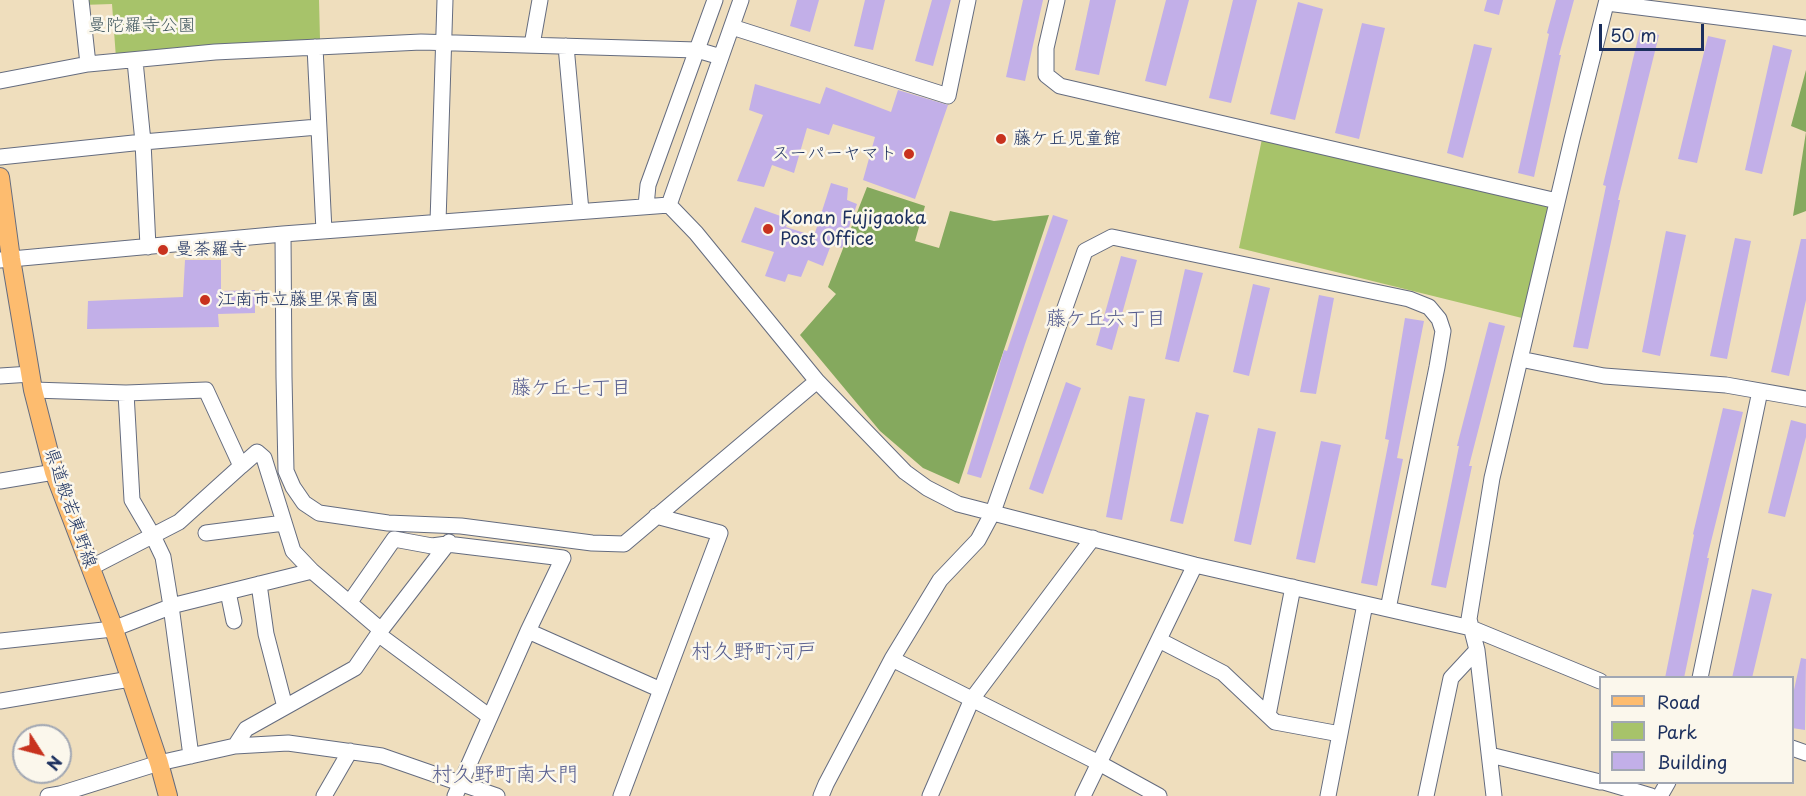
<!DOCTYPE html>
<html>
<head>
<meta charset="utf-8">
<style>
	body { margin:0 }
	#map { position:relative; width:1806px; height:796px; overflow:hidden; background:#efdebd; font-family:"Playpen Sans",sans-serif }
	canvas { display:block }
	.legend { position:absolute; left:1599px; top:676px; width:195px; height:108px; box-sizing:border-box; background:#fbf7ec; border:2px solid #a1a7b3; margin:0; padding:8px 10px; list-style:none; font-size:18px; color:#1b2f5e }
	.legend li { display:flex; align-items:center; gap:12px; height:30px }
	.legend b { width:30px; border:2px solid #a1a7b3 }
	.north { position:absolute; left:12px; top:724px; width:60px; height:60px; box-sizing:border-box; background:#fbf7ec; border:2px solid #a1a7b3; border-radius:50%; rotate:126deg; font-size:16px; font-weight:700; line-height:24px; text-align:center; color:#1b2f5e }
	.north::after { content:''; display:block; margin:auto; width:21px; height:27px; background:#c8321e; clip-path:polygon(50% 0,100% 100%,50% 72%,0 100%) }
	.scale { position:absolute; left:1599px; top:24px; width:105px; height:27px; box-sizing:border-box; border:3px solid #1b2f5e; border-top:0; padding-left:8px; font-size:18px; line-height:21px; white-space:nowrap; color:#1b2f5e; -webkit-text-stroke:4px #fbf7ec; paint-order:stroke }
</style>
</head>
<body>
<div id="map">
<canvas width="1806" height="796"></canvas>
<ul class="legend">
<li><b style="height:8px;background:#fdbc6f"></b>Road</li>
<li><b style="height:16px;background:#a7c36a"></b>Park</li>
<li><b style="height:16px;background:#c2afe8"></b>Building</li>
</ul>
<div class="north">N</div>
<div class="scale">50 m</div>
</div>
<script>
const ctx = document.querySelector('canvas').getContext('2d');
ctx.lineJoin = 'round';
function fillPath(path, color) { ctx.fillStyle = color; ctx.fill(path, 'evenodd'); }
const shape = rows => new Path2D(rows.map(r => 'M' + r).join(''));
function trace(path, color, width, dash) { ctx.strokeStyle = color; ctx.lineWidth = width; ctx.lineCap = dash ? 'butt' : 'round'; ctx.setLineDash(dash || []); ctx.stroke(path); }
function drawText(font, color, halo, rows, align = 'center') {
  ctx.font = font + ' "Playpen Sans","Klee One",sans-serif'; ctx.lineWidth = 5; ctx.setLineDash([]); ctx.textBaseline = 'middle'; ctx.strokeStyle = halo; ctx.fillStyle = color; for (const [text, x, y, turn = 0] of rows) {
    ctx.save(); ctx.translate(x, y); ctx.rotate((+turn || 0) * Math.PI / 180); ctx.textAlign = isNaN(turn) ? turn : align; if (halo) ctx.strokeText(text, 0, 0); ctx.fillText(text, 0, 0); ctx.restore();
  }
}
fillPath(shape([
	[81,0,319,0,320,39,171,48,116,58,112,4,82,5],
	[1262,139,1553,205,1522,318,1239,248]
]), '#a7c36a');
fillPath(shape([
	[1806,70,1806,211,1793,216,1806,132,1791,126],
	[867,187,925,206,915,241,939,248,950,211,994,221,1049,215,959,484,923,468,880,431,800,335,836,294,828,287]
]), '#85a95e');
fillPath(shape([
	[797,0,819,0,810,32,790,26],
	[865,0,885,0,873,50,854,46],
	[932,0,951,0,933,66,915,61],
	[1023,0,1043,0,1025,81,1006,77],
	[1090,0,1116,0,1099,75,1075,70],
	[1166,0,1189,0,1166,86,1145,81],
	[1233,0,1257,0,1231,103,1209,98],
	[1487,0,1503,0,1499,15,1484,11],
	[1556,0,1574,0,1559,55,1561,55,1534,177,1518,173,1549,34,1547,33],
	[1298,2,1323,9,1295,120,1270,114],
	[1362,23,1385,28,1359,139,1335,133],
	[1640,30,1659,35,1618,200,1620,200,1588,349,1573,347,1606,186,1603,185],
	[1708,36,1726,40,1697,163,1678,159],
	[1474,44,1492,48,1463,158,1447,153],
	[1773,45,1792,50,1762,174,1745,170],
	[755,84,820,104,826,87,891,112,898,90,948,105,915,199,863,180,875,137,833,124,829,135,807,128,794,173,772,165,764,187,737,181,763,115,749,110],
	[831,183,848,188,847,200,857,204,842,248,831,245,823,266,808,260,801,277,788,274,785,282,765,276,774,252,741,242,755,207,789,219,786,227,814,236],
	[1053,215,1068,220,1025,344,981,478,967,474,1004,350,1007,351],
	[1666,231,1686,235,1660,356,1642,352],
	[1735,238,1751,241,1727,359,1710,356],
	[1801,239,1806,239,1806,300,1789,376,1771,372],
	[1121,256,1137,260,1112,350,1096,345],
	[185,260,221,260,221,291,255,290,255,313,218,314,219,327,87,329,88,301,183,297],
	[1185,269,1203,273,1179,362,1165,359],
	[1253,284,1270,288,1249,376,1233,372],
	[1319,295,1334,298,1316,394,1300,392],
	[1405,318,1424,321,1397,458,1403,459,1377,586,1361,583,1389,440,1385,439],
	[1489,322,1505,326,1469,466,1472,466,1446,588,1431,585,1459,446,1457,446],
	[1066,382,1081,388,1043,494,1029,489],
	[1129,396,1145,399,1122,520,1106,517],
	[1723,408,1743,412,1707,558,1709,558,1684,678,1665,678,1694,535,1693,534],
	[1196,412,1209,415,1183,524,1170,521],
	[1791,420,1806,424,1806,437,1785,517,1768,513],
	[1258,428,1276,432,1251,545,1234,541],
	[1321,441,1341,445,1315,563,1296,559],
	[1752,589,1772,594,1752,678,1732,678],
	[1801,658,1806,659,1805,730,1792,728,1792,699]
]), '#c2afe8');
const minor = shape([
	[81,0,88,64],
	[1057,0,1046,48,1046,75,1060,86,1557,201],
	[1607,3,1806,28],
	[732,27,948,96,968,0],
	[532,45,540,0],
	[566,46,581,211],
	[315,47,324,231],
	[135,61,143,142,148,247],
	[0,81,88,64,215,52,421,42,697,50,721,57],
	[0,157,143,142,318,127],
	[669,205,696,233,817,381,905,472,927,488,958,504,1195,565,1471,628,1600,681],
	[669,205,741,0],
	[646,206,648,185,715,0],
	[438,222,445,0],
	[283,234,284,377,286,471,293,487,304,503,319,513,388,523,461,526,592,543,624,544,817,381],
	[0,260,283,234,669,205],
	[1520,359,1604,376,1726,385,1806,399],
	[0,376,31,374],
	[33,390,126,393,206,390,241,466,179,522,90,568],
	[126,393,132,500,153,536,163,557,171,606,191,756],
	[241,466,257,452,264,458,293,551,312,571],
	[0,481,54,472],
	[206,533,284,523],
	[259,584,266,634,285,707],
	[228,592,234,621],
	[352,599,394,539,432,546,447,544,563,558,528,631],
	[382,637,490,717],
	[1159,640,1223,673,1275,722,1340,734],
	[0,641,113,629,175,605,312,571,381,630],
	[892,659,1099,763,1159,796],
	[1700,678,1760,391],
	[0,701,130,679],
	[1268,715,1293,587],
	[235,746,246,729,355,668,381,630,449,542],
	[1792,748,1806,753],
	[1490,755,1600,782],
	[1604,782,1651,796],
	[48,796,60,794,159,763,235,746,288,743,382,756,497,796],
	[324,796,350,751],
	[455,796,528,631,661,690],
	[621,796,720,533,656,516],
	[821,796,826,784,892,659,940,580,978,540,993,512,1085,251,1112,237,1409,299,1429,307,1439,319,1443,331,1437,367,1388,609],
	[930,796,972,699,1093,538],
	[1083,796,1195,565],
	[1328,796,1365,604],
	[1426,796,1451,678,1477,650],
	[1494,796,1477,650,1469,619,1492,478,1572,139,1607,0],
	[1660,796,1668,782]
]);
const major = shape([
	[0,177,11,259,33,390,54,472,111,621,159,763,168,796]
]);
trace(minor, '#656c7f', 17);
trace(major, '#656c7f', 20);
trace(minor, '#fff', 15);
trace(major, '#fdbc6f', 18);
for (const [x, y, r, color] of [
	[1001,139,6,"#c8321e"],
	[909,154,6,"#c8321e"],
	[768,229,6,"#c8321e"],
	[163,250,6,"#c8321e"],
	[205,300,6,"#c8321e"]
]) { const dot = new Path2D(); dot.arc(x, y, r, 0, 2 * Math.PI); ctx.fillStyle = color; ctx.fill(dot); trace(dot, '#fbf7ec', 2); }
drawText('18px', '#455b62', '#fbf7ec', [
	["曼陀羅寺公園",142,26]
]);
drawText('18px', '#1b2f5e', '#fbf7ec', [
	["藤ケ丘児童館",1013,139],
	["スーパーヤマト",897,154,"right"],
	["Konan Fujigaoka",780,219],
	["Post Office",780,240],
	["曼荼羅寺",175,250],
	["江南市立藤里保育園",217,300]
], 'left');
drawText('18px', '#1b2f5e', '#fbf7ec', [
	["県道般若東野線",70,508,71]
]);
drawText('20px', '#555c8e', '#fbf7ec', [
	["藤ケ丘六丁目",1106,319],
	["藤ケ丘七丁目",571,388]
]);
drawText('21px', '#555c8e', '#fbf7ec', [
	["村久野町河戸",754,652],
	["村久野町南大門",505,775]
]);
</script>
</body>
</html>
